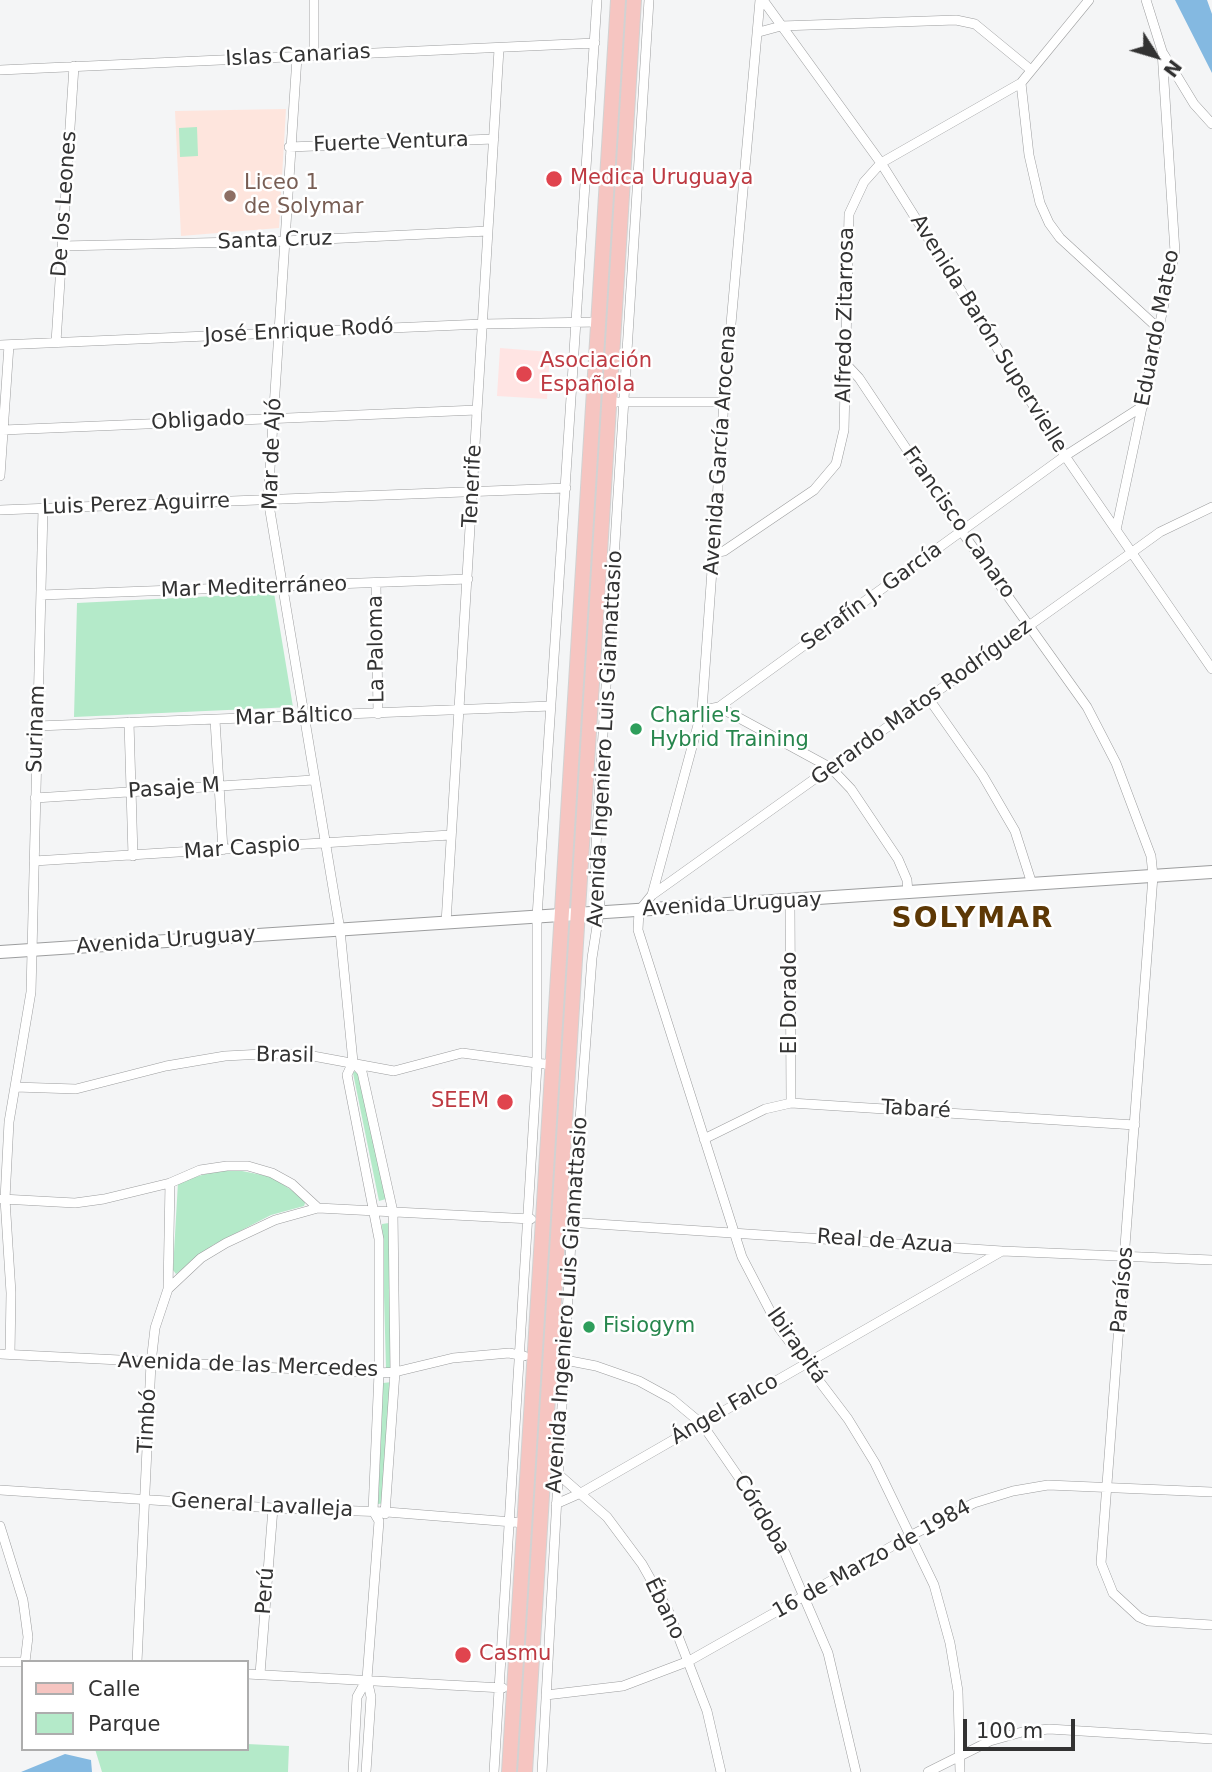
<!DOCTYPE html>
<html>
<head>
<meta charset="utf-8">
<style>
	body { margin:0 }
	#map { position:relative; width:1212px; height:1772px; overflow:hidden; background:#f4f5f6; font-family:"DejaVu Sans",sans-serif }
	canvas { display:block }
	.legend { position:absolute; left:21px; top:1660px; width:228px; height:91px; box-sizing:border-box; background:#fff; border:2px solid #adadad; margin:0; padding:9px 12px; list-style:none; font-size:21px; color:#323232 }
	.legend li { display:flex; align-items:center; gap:14px; height:35px }
	.legend b { width:35px; border:2px solid #adadad }
	.north { position:absolute; left:1121px; top:21px; width:70px; height:70px; -webkit-text-stroke:5px #fff; paint-order:stroke; rotate:127deg; font-size:19px; font-weight:700; line-height:28px; text-align:center; color:#323232 }
	.north::after { content:''; display:block; margin:auto; width:24px; height:32px; background:#323232; clip-path:polygon(50% 0,100% 100%,50% 72%,0 100%) }
	.scale { position:absolute; left:963px; top:1719px; width:112px; height:32px; box-sizing:border-box; border:4px solid #323232; border-top:0; padding-left:9px; font-size:21px; line-height:24px; white-space:nowrap; color:#323232; -webkit-text-stroke:5px #fff; paint-order:stroke }
</style>
</head>
<body>
<div id="map">
<canvas width="1212" height="1772"></canvas>
<ul class="legend">
<li><b style="height:9px;background:#f6c5c1"></b>Calle</li>
<li><b style="height:19px;background:#b4eac9"></b>Parque</li>
</ul>
<div class="north">N</div>
<div class="scale">100 m</div>
</div>
<script>
const ctx = document.querySelector('canvas').getContext('2d');
ctx.lineJoin = 'round';
function fillPath(path, color) { ctx.fillStyle = color; ctx.fill(path, 'evenodd'); }
const shape = rows => new Path2D(rows.map(r => 'M' + r).join(''));
function trace(path, color, width, dash) { ctx.strokeStyle = color; ctx.lineWidth = width; ctx.lineCap = dash ? 'butt' : 'round'; ctx.setLineDash(dash || []); ctx.stroke(path); }
function drawText(font, color, halo, rows, align = 'center') {
  ctx.font = font + ' "DejaVu Sans",sans-serif'; ctx.lineWidth = 5; ctx.setLineDash([]); ctx.textBaseline = 'middle'; ctx.strokeStyle = halo; ctx.fillStyle = color; for (const [text, x, y, turn = 0] of rows) {
    ctx.save(); ctx.translate(x, y); ctx.rotate((+turn || 0) * Math.PI / 180); ctx.textAlign = isNaN(turn) ? turn : align; if (halo) ctx.strokeText(text, 0, 0); ctx.fillText(text, 0, 0); ctx.restore();
  }
}
fillPath(shape([
	[286,109,279,228,181,236,175,111]
]), '#fee5dd');
fillPath(shape([
	[500,348,550,352,547,399,497,396]
]), '#ffe4e3');
fillPath(shape([
	[623,0,629,0,574,901,570,901,576,779],
	[197,127,198,156,180,157,179,128],
	[274,593,293,707,74,717,77,603],
	[355,1071,358,1073,386,1199,379,1201,353,1073],
	[237,1170,272,1177,306,1200,304,1206,271,1215,213,1245,176,1274,173,1270,178,1182,216,1171],
	[389,1223,392,1368,386,1368,382,1224],
	[392,1382,385,1503,378,1504,383,1383],
	[247,1744,289,1746,288,1772,102,1772,95,1749,247,1749]
]), '#b4eac9');
fillPath(shape([
	[1175,0,1207,0,1212,14,1212,73],
	[65,1754,91,1760,92,1772,21,1772]
]), '#84b9e1');
const minor = shape([
	[763,0,881,163,1065,456,1212,669],
	[759,32,781,26,956,20,975,24,1031,70],
	[1163,53,1194,104,1212,124],
	[314,54,314,0],
	[297,57,268,499,340,930,353,1062,347,1075,379,1239,379,1373,373,1511,379,1521,367,1679,371,1697,366,1772],
	[0,70,595,43],
	[1021,83,1029,155,1040,203,1049,223,1060,238,1160,330],
	[289,147,494,139],
	[62,246,284,241,488,231],
	[56,342,74,66],
	[0,345,483,324,598,322],
	[845,363,859,378,962,532,1087,707,1116,763,1151,856,1153,876,1101,1563,1113,1593,1139,1617,1148,1621,1212,1625],
	[610,402,724,402],
	[3,430,477,410],
	[0,476,9,345],
	[0,510,566,488],
	[1116,530,1175,252,1162,51,1146,0],
	[713,553,724,551,814,490,836,464,844,430,849,214,864,182,881,163,1021,83,1089,0],
	[376,584,378,714],
	[41,595,468,579],
	[929,699,983,776,1015,831,1032,884],
	[719,707,831,768,851,789,898,859,907,880,908,893],
	[702,710,719,707,1065,456,1143,406],
	[215,720,223,850],
	[129,722,133,856],
	[37,726,551,706],
	[35,798,313,780],
	[34,861,450,835],
	[652,895,702,710,724,402,760,0],
	[790,902,791,1103],
	[446,923,499,49],
	[354,1063,362,1072,393,1212,395,1372,385,1514],
	[15,1087,76,1089,166,1066,225,1056,263,1054,302,1054,394,1071,462,1053,552,1065],
	[704,1139,765,1109,791,1103,1135,1125],
	[2,1199,75,1203,104,1199,170,1183,200,1170,227,1166,248,1166,272,1173,292,1184,318,1208],
	[567,1222,1002,1251,1212,1260],
	[168,1289,201,1258,226,1243,275,1220,318,1208,531,1219],
	[0,1354,379,1373,395,1372,453,1358,509,1353,524,1356],
	[10,1354,11,1293,5,1199,9,1122,31,992,43,509],
	[551,1361,565,1360,596,1366,639,1381,672,1399,702,1424,753,1498,785,1553,828,1653,856,1772],
	[558,1474,607,1517,642,1564,668,1610,707,1711,721,1772],
	[0,1490,273,1508,387,1512,525,1523],
	[556,1504,581,1493,1002,1251],
	[0,1526,23,1600,28,1637,25,1662],
	[0,1662,23,1662],
	[137,1662,151,1363,155,1328,168,1289,170,1183],
	[247,1674,503,1688],
	[260,1674,273,1508],
	[546,1695,623,1686,689,1661,910,1536,974,1503,1013,1491,1048,1485,1212,1492],
	[353,1772,357,1697,367,1679],
	[494,1772,537,1065,537,917,597,0],
	[542,1772,571,1241,592,958,600,907,595,862,649,0],
	[928,1772,990,1741,1022,1732,1049,1729,1212,1739],
	[960,1772,958,1691,950,1643,934,1585,875,1463,848,1419,779,1328,742,1257,638,930,639,911,652,895,1131,553,1160,532,1212,507]
]);
const tertiary = shape([
	[0,952,1212,872]
]);
const primary = shape([
	[509,1772,618,0],
	[525,1772,634,0]
]);
trace(minor, '#9c9d9e', 10);
trace(tertiary, '#9c9d9e', 14);
trace(primary, '#d2d2d2', 16);
trace(minor, '#fff', 9);
trace(tertiary, '#fff', 12);
trace(primary, '#f6c5c1', 14);
for (const [x, y, r, color] of [
	[554,179,9,"#e0444e"],
	[230,196,7,"#8d6e63"],
	[524,374,9,"#e0444e"],
	[636,729,7,"#2e9e5b"],
	[505,1102,9,"#e0444e"],
	[589,1327,7,"#2e9e5b"],
	[463,1655,9,"#e0444e"]
]) { const dot = new Path2D(); dot.arc(x, y, r, 0, 2 * Math.PI); ctx.fillStyle = color; ctx.fill(dot); trace(dot, '#fff', 2.5); }
drawText('21px', '#323232', '#fff', [
	["Islas Canarias",298,56,-3],
	["Fuerte Ventura",391,143,-2],
	["De los Leones",65,204,-86],
	["Santa Cruz",275,241,-2],
	["Alfredo Zitarrosa",846,315,-89],
	["Eduardo Mateo",1158,328,-79],
	["José Enrique Rodó",299,332,-3],
	["Avenida Barón Supervielle",988,334,58],
	["Obligado",198,421,-3],
	["Avenida García Arocena",721,450,-86],
	["Mar de Ajó",273,454,-88],
	["Tenerife",473,486,-87],
	["Luis Perez Aguirre",136,505,-2],
	["Francisco Canaro",958,523,55],
	["Mar Mediterráneo",254,588,-2],
	["Serafín J. García",872,597,-36],
	["La Paloma",377,649,-91],
	["Gerardo Matos Rodríguez",922,703,-36],
	["Mar Báltico",294,717,-2],
	["Surinam",37,729,-88],
	["Avenida Ingeniero Luis Giannattasio",606,739,-87],
	["Pasaje M",174,789,-4],
	["Mar Caspio",242,849,-4],
	["Avenida Uruguay",732,905,-3],
	["Avenida Uruguay",166,941,-4],
	["El Dorado",791,1003,-90],
	["Brasil",285,1056,1],
	["Tabaré",916,1110,3],
	["Real de Azua",885,1242,4],
	["Paraísos",1123,1290,-85],
	["Avenida Ingeniero Luis Giannattasio",568,1305,-86],
	["Ibirapitá",796,1346,55],
	["Avenida de las Mercedes",248,1366,2],
	["Ángel Falco",725,1410,-30],
	["Timbó",148,1421,-87],
	["General Lavalleja",262,1506,3],
	["Córdoba",761,1515,59],
	["16 de Marzo de 1984",872,1560,-29],
	["Perú",266,1591,-86],
	["Ébano",664,1609,64]
]);
drawText('21px', '#be3a42', '#fff', [
	["Medica Uruguaya",570,179],
	["Asociación",540,362],
	["Española",540,386],
	["SEEM",489,1102,"right"],
	["Casmu",479,1655]
], 'left');
drawText('21px', '#785e54', '#fff', [
	["Liceo 1",244,184],
	["de Solymar",244,208]
], 'left');
drawText('21px', '#27864d', '#fff', [
	["Charlie's",650,717],
	["Hybrid Training",650,741],
	["Fisiogym",603,1327]
], 'left');
ctx.letterSpacing = '2px';
drawText('bold 28px', '#5d3805', '#fff', [
	["SOLYMAR",973,920]
]);
ctx.letterSpacing = '0px';
</script>
</body>
</html>
